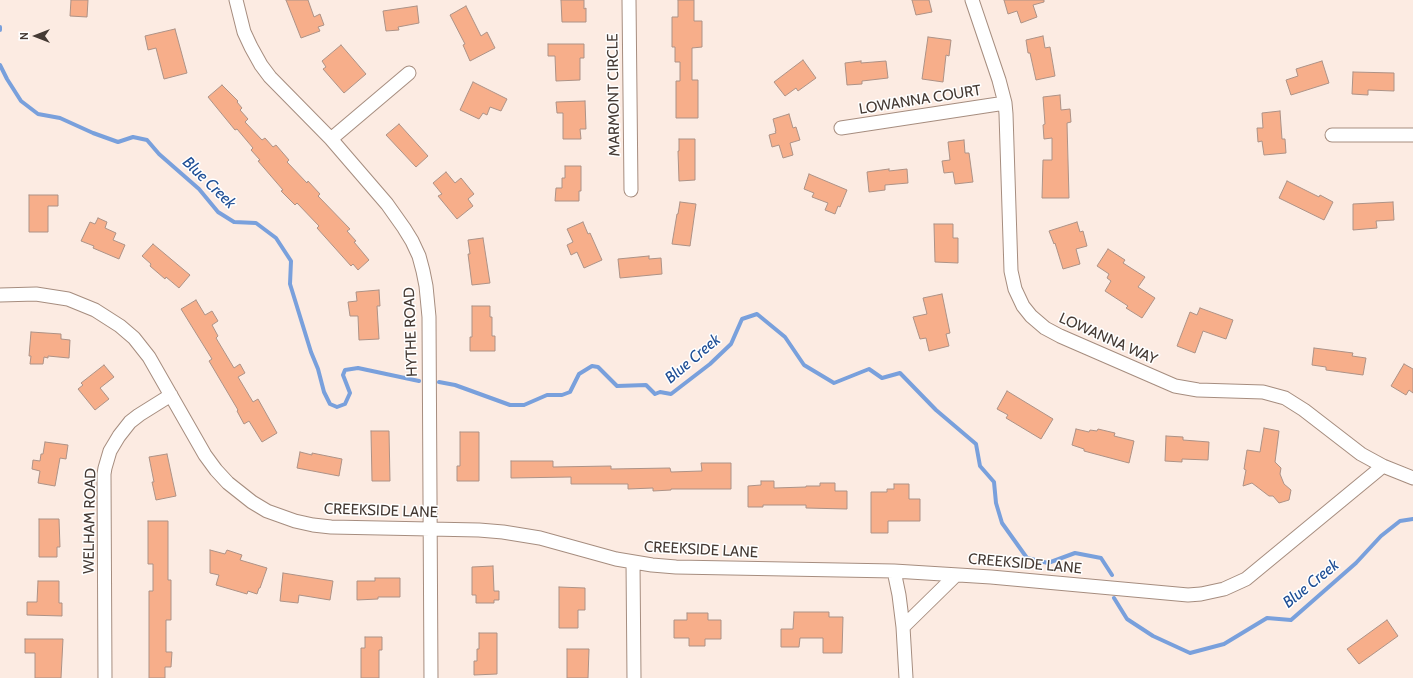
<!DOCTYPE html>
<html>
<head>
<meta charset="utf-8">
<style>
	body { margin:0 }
	#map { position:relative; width:1413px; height:678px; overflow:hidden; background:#fcebe2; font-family:Cabin,sans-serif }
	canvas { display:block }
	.north { position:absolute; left:16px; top:16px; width:40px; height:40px; -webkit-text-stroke:3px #fff; paint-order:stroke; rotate:270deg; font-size:11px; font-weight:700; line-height:16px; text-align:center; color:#453a34 }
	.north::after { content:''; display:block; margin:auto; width:14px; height:18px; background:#453a34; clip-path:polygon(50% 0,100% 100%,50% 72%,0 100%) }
</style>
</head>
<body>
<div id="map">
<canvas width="1413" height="678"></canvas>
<div class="north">N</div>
</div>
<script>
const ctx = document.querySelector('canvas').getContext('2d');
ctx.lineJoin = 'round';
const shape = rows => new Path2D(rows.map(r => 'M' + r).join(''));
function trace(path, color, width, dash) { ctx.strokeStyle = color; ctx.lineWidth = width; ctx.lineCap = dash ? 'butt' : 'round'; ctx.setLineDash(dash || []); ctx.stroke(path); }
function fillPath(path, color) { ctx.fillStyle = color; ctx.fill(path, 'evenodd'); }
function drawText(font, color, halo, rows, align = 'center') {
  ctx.font = font + ' Cabin,sans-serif'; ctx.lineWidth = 3; ctx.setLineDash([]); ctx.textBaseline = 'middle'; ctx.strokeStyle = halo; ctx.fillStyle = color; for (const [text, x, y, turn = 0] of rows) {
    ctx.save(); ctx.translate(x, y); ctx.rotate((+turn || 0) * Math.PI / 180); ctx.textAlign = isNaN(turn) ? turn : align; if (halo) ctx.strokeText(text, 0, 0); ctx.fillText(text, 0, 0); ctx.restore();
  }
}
trace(shape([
	[0,27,0,30],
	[0,65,7,79,21,101,38,114,60,118,93,133,118,142,133,137,147,140,159,154,199,189,218,212,234,222,256,223,276,238,291,261,290,284,311,352,318,369,324,392,330,404,337,407,345,404,350,393,343,375,345,370,358,368,419,381],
	[439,382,455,385,510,405,524,405,547,395,562,395,570,392,579,374,592,366,598,367,617,386,646,385,655,394,660,392,671,394,710,364,731,344,742,319,757,314,785,337,804,365,834,383,869,369,882,378,900,373,936,410,976,444,980,466,994,482,996,503,1002,523,1027,558,1048,563,1075,553,1101,558,1112,575],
	[1114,598,1127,619,1153,636,1190,653,1224,644,1267,618,1291,620,1356,563,1381,536,1400,521,1413,519]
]), '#79a0dc', 4);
const building = shape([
	[71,0,88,0,87,17,70,16,71,0],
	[286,0,308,0,314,17,320,14,324,25,318,27,320,31,301,38,286,0],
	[561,0,584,0,584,9,586,8,586,22,562,22,561,0],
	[678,0,694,0,694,21,702,21,702,47,692,48,692,80,698,80,698,118,676,118,676,81,680,81,680,62,675,62,675,47,672,47,672,17,678,17,678,0],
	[912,0,929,0,932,12,916,15,912,0],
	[1004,0,1044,0,1044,2,1033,5,1037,17,1021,23,1017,11,1008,14,1004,0],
	[417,6,419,23,398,27,399,30,386,31,383,11,417,6],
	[466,6,481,36,487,32,495,48,470,61,463,45,465,44,450,15,466,6],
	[175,29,187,73,164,79,156,48,148,50,145,36,175,29],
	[1043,36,1045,48,1050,47,1055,76,1036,80,1030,53,1028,53,1026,40,1043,36],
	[928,37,951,40,949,56,946,55,943,82,922,79,928,37],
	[548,44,584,44,584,58,580,58,580,80,556,81,555,56,548,56,548,44],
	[341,45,366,74,344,93,323,69,326,67,322,61,341,45],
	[803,60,816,78,798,91,796,88,785,96,774,82,803,60],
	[861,61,861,63,886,61,888,78,862,81,862,84,847,85,845,63,861,61],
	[1322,61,1329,83,1291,95,1286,80,1298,76,1296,69,1322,61],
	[1353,72,1394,73,1394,91,1368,90,1368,95,1352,94,1353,72],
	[473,82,507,99,501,111,490,107,487,115,483,113,479,119,460,110,473,82],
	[222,85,238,101,237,102,242,108,240,110,248,119,245,122,262,140,265,138,273,147,276,145,289,160,287,162,307,183,308,181,320,194,318,196,350,229,347,231,356,241,354,242,369,260,358,270,353,264,351,266,317,228,319,226,297,203,295,205,281,191,283,190,258,161,260,160,251,150,253,148,237,129,235,130,208,97,222,85],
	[1060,95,1061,110,1070,109,1071,122,1067,123,1069,198,1042,198,1043,160,1052,160,1052,138,1044,139,1043,125,1045,124,1043,97,1060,95],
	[585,101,586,129,580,129,581,139,563,139,563,113,557,113,556,102,585,101],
	[1280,111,1282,139,1285,139,1286,153,1264,155,1262,141,1258,142,1257,128,1263,128,1262,113,1280,111],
	[789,114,793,128,796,127,800,140,790,143,793,155,783,158,779,145,772,147,769,135,776,133,775,131,776,131,773,119,789,114],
	[399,124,428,156,416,167,386,135,399,124],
	[679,139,695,139,695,180,679,181,678,151,679,151,679,139],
	[964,140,965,153,969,153,973,182,955,184,953,172,944,173,942,161,950,160,948,142,964,140],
	[565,166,581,166,581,191,579,191,579,201,555,201,556,188,562,188,562,178,565,178,565,166],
	[889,169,889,171,907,169,908,183,885,185,885,190,869,192,867,172,889,169],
	[446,172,455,183,461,178,474,194,468,199,473,206,457,219,438,196,442,194,433,183,446,172],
	[809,174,847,190,840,207,838,206,835,214,825,210,828,203,812,197,814,193,804,189,809,174],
	[1287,181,1319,197,1320,195,1333,202,1324,220,1279,198,1287,181],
	[29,195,58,195,58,206,48,206,48,232,29,232,29,195],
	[680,202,696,204,690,246,672,244,677,214,678,214,680,202],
	[1393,202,1394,220,1376,221,1377,228,1353,230,1353,204,1393,202],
	[98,218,107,222,105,228,116,233,113,240,125,245,119,259,93,248,94,246,81,241,90,222,95,224,98,218],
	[583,222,588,234,590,233,602,260,584,268,577,252,571,255,567,245,573,242,567,229,583,222],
	[1077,222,1080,232,1083,231,1087,246,1076,249,1080,264,1063,269,1055,243,1054,244,1049,231,1077,222],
	[934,224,953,224,953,238,958,238,958,263,935,262,934,224],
	[483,238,490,283,472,285,468,254,470,254,468,240,483,238],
	[153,244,190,275,179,288,166,277,165,279,150,266,151,264,142,256,153,244],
	[1108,249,1125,260,1123,263,1145,277,1138,287,1155,298,1142,318,1126,308,1128,306,1105,291,1111,281,1107,278,1109,274,1097,266,1108,249],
	[649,256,649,259,661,258,662,274,620,278,618,259,649,256],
	[379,290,380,306,377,306,379,339,359,340,358,316,350,316,348,302,357,301,356,292,379,290],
	[942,294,950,333,946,334,949,346,929,351,926,338,920,339,913,317,927,314,923,298,942,294],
	[196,300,205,315,212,311,218,321,212,325,218,336,216,338,234,368,240,364,245,373,238,377,253,402,258,399,277,433,262,442,249,421,244,424,237,411,238,410,209,361,212,359,181,309,196,300],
	[472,306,490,306,490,317,492,317,492,336,495,336,495,351,470,351,470,337,472,337,472,306],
	[1200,308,1233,320,1226,339,1203,331,1195,353,1177,346,1190,312,1197,315,1200,308],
	[31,332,61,334,61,339,70,340,69,358,48,356,48,358,44,357,43,364,30,364,31,356,29,356,31,332],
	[1314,348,1353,353,1352,356,1366,358,1363,375,1326,370,1326,367,1312,365,1314,348],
	[1404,364,1413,369,1413,393,1409,390,1406,395,1391,386,1404,364],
	[104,365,114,377,100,388,109,399,95,410,78,389,83,385,81,383,104,365],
	[1007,391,1053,419,1041,439,1006,418,1008,415,997,409,1007,391],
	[1264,428,1279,431,1275,462,1281,468,1280,474,1284,484,1291,490,1289,500,1279,503,1273,496,1269,496,1252,483,1243,486,1246,470,1244,469,1247,450,1260,452,1264,428],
	[1076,429,1089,432,1090,430,1097,431,1098,429,1115,433,1114,436,1134,441,1129,463,1084,451,1084,449,1072,445,1076,429],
	[371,431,389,431,390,481,372,481,371,431],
	[460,432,479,432,479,481,457,481,457,466,460,466,460,432],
	[1166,436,1183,437,1183,440,1209,442,1208,460,1182,459,1182,462,1165,461,1166,436],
	[45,442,68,445,66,459,60,458,55,486,38,483,40,471,32,469,33,460,40,461,41,454,43,454,45,442],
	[300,452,312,455,312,453,342,459,339,476,297,468,300,452],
	[167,454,176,496,156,500,152,482,154,482,149,457,167,454],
	[511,461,553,461,553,467,611,466,611,469,670,468,671,472,702,471,701,463,731,463,731,489,671,489,671,490,653,491,653,488,628,489,628,484,571,484,571,477,511,478,511,461],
	[761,481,774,481,774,488,806,487,806,486,820,486,820,483,835,483,835,491,847,491,847,509,806,508,806,505,763,505,763,507,748,507,748,486,761,485,761,481],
	[894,484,909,484,909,499,920,499,920,521,888,521,888,533,871,533,871,492,887,492,887,489,894,489,894,484],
	[39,519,59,519,60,547,57,547,57,557,39,557,39,519],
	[148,521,168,521,168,580,171,580,171,620,166,620,166,652,172,652,171,667,165,667,165,678,149,678,149,591,153,591,153,564,148,564,148,521],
	[210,550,225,554,227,550,242,555,240,560,267,568,260,588,259,588,257,594,248,591,247,594,216,585,219,575,210,573,210,550],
	[493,566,494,591,499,591,499,600,494,600,494,603,476,603,476,595,472,595,472,567,493,566],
	[283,573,333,581,330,600,299,595,298,603,280,601,283,573],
	[375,578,400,578,400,597,378,597,378,599,357,600,357,581,375,581,375,578],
	[38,581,59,581,59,603,62,603,62,616,27,615,27,602,37,602,38,581],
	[559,587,585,588,585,610,578,610,578,628,559,628,559,587],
	[794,612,829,612,829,617,843,617,842,653,823,653,823,638,800,638,799,647,781,647,781,629,793,629,794,612],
	[687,613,708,613,708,620,721,620,721,639,705,639,705,646,689,646,689,638,674,638,674,620,687,620,687,613],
	[1387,620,1398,636,1359,664,1347,649,1387,620],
	[479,633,497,633,497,674,474,675,474,661,477,661,477,649,479,649,479,633],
	[365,637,382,637,382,650,379,650,379,678,361,678,361,648,365,648,365,637],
	[25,639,63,639,61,678,35,678,35,653,25,653,25,639],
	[567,649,589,649,588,678,567,678,567,649]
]);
fillPath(building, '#f7ae8a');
trace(building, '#ad9286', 1);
const minor = shape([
	[236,0,244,32,251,47,261,65,270,77,331,139,387,204,404,228,412,241,419,256,423,271,426,286,429,317,431,678],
	[629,0,631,190],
	[972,0,999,80,1005,103,1006,114,1011,271,1015,289,1023,306,1031,316,1045,328,1060,336,1175,386,1198,390,1263,392,1285,398,1304,410,1361,454,1383,466,1413,478],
	[841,128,1005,103],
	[1332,135,1413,135],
	[331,139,409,73],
	[0,295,36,294,68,299,95,310,120,326,134,338,149,357,205,455,216,470,228,483,252,502,267,511,295,521,313,525,331,527,479,530,503,532,540,538,616,559,652,565,676,567,894,571,991,577,1188,595,1201,594,1224,589,1246,579,1383,466],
	[633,562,634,678],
	[894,571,899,595,903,627,906,678],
	[903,627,956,575],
	[105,678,104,474,105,468,110,451,119,436,130,422,139,415,171,395]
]);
trace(minor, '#a68d7f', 15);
trace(minor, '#fff', 13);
drawText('15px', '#453a34', '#fff', [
	["MARMONT CIRCLE",614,95,-91],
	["LOWANNA COURT",920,100,-9],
	["HYTHE ROAD",411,332,-92],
	["LOWANNA WAY",1108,339,24],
	["CREEKSIDE LANE",381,511,2],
	["WELHAM ROAD",90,521,-89],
	["CREEKSIDE LANE",701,550,3],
	["CREEKSIDE LANE",1025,564,5]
]);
drawText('italic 16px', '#1e4e95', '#fff', [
	["Blue Creek",209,183,44],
	["Blue Creek",693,359,-40],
	["Blue Creek",1311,584,-39]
]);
</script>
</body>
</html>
